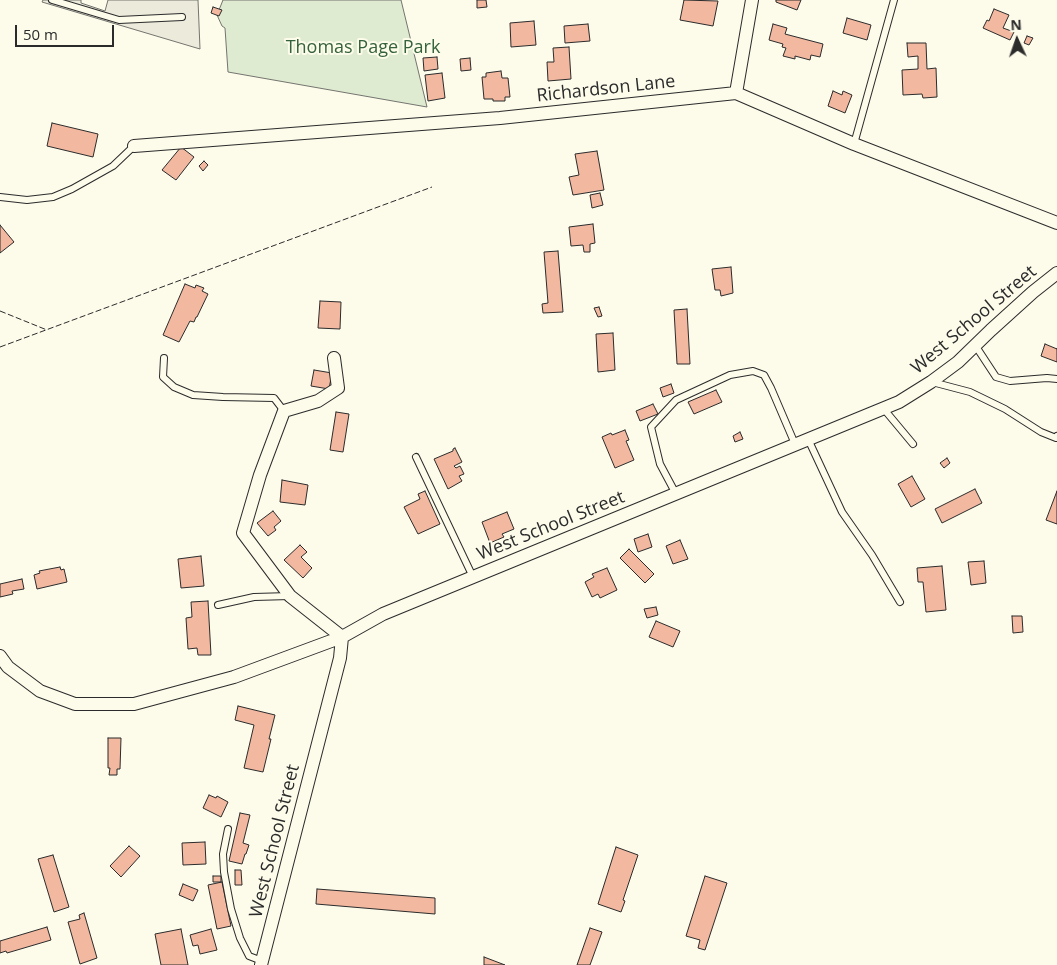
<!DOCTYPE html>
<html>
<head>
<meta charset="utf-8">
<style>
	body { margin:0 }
	#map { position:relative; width:1057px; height:965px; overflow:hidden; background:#fdfbea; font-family:"Open Sans",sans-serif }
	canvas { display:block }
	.north { position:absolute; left:992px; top:15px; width:50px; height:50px; -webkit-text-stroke:4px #fdfbea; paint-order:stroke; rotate:357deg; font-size:14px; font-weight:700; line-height:20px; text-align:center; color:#2b2b2b }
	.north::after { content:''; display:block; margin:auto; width:18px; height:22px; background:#2b2b2b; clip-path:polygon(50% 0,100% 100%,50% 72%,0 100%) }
	.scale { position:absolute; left:15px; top:25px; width:99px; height:22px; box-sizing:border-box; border:2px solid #2b2b2b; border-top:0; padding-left:6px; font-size:15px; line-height:18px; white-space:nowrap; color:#2b2b2b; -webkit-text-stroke:4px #fdfbea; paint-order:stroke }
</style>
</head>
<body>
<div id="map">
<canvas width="1057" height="965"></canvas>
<div class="north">N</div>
<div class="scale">50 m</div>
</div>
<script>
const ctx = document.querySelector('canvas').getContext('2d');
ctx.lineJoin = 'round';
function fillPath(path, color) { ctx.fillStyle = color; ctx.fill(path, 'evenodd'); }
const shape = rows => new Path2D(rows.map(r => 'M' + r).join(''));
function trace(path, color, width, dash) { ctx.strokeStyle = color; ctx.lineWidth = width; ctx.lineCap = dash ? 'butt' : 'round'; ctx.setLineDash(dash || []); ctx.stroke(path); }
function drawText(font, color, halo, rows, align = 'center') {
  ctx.font = font + ' "Open Sans",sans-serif'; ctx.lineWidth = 4; ctx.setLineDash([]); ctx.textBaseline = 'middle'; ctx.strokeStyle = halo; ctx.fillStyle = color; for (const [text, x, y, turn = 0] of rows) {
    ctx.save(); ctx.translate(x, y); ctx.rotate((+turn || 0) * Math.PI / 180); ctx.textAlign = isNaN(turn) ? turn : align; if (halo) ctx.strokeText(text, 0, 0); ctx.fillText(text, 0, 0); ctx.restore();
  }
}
const green = shape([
	[223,0,401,0,427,107,228,72,225,28,222,26,217,15,223,0]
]);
fillPath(green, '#deebd1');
trace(green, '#74746e', 1);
const parking = shape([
	[43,0,81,0,81,3,105,11,108,0,198,0,200,49,42,2,43,0]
]);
fillPath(parking, '#eceadb');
trace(parking, '#74746e', 1);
const building = shape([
	[477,0,486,0,487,7,477,8,477,0],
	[684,0,718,1,713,26,680,20,684,0],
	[776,0,801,0,797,10,776,2,776,0],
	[213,7,222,10,219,16,211,13,213,7],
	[994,9,1009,15,1003,28,1014,32,1010,40,983,28,987,20,989,21,994,9],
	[847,18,871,25,867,40,843,33,847,18],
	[534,21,536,45,511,47,510,23,534,21],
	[588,24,590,41,565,43,564,26,588,24],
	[773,24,787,28,785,34,823,44,820,57,811,55,810,60,795,56,795,59,783,56,786,48,782,47,783,44,769,40,773,24],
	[1027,36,1033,38,1029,45,1024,43,1027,36],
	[907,43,926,43,927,69,936,68,937,97,923,98,922,94,903,95,902,70,918,69,918,56,908,57,907,43],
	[569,47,571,79,548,81,547,62,554,62,553,48,569,47],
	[437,57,438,69,424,71,423,58,437,57],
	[470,58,471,70,461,71,460,59,470,58],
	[501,71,502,78,508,78,510,97,505,97,505,101,493,101,493,99,484,99,482,77,486,77,486,73,501,71],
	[442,73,445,98,428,101,425,75,442,73],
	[833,91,842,95,843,91,852,95,845,113,828,106,833,91],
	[52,123,98,134,93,157,47,146,52,123],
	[181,147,194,157,176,180,162,170,181,147],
	[597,151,604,190,573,195,569,177,579,175,575,154,597,151],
	[204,161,208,165,203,171,199,166,204,161],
	[600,193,603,205,592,208,590,195,600,193],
	[593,224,595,243,590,244,590,252,584,252,583,245,571,246,569,227,593,224],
	[0,225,14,242,0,253,0,225],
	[558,251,563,312,543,313,542,304,548,303,544,252,558,251],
	[731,267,733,293,721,296,720,290,715,290,712,269,731,267],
	[185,284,195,288,196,285,204,288,202,291,208,294,197,317,196,317,194,322,190,321,179,342,163,335,185,284],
	[320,301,341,302,340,329,318,328,320,301],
	[599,307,602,316,598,317,594,308,599,307],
	[687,309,690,364,677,364,674,310,687,309],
	[613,333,615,370,598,372,596,334,613,333],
	[1045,344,1057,349,1057,348,1057,362,1041,356,1045,344],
	[314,370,332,373,329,389,311,386,314,370],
	[671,384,674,393,663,397,660,388,671,384],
	[716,390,722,402,694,414,688,402,716,390],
	[653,404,658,414,640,421,636,411,653,404],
	[336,412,349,414,343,452,330,450,336,412],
	[625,430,629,440,626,441,634,460,615,468,602,437,611,433,612,435,625,430],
	[740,432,743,439,735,442,733,436,740,432],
	[455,448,462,462,454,466,456,468,460,466,464,474,459,476,462,481,448,489,434,459,453,451,453,449,455,448],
	[947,458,950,463,944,468,940,463,947,458],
	[912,476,925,499,911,507,898,484,912,476],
	[282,480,308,485,305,505,280,502,282,480],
	[975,489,982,503,942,523,935,509,975,489],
	[425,491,440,524,418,534,404,507,420,499,418,494,425,491],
	[1057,491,1057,524,1046,520,1057,491],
	[273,511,281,521,274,527,276,530,268,536,257,523,273,511],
	[507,512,514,529,502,534,504,537,490,543,482,522,507,512],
	[648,534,652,547,638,552,634,539,648,534],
	[680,540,688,559,673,564,666,546,680,540],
	[300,545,307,552,301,557,312,568,303,578,284,560,300,545],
	[629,549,654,574,645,583,620,558,629,549],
	[201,556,204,586,181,588,178,559,201,556],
	[984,561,986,583,971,585,968,562,984,561],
	[942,566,946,610,926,612,923,582,918,582,917,568,942,566],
	[60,567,61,570,64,569,67,582,37,589,34,575,40,573,39,571,60,567],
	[607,568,617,590,600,598,598,594,592,597,585,582,594,577,592,574,607,568],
	[22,579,24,589,12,591,13,594,0,597,0,584,22,579],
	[208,601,211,655,198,655,197,648,188,649,186,618,192,617,191,602,208,601],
	[656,607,658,615,647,618,644,609,656,607],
	[1012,616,1022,616,1023,632,1013,633,1012,616],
	[656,621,680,631,673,647,649,637,656,621],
	[238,706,275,715,269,739,271,739,263,772,244,768,254,725,235,720,238,706],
	[108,738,121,738,120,769,117,769,117,775,109,775,110,768,108,768,108,738],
	[209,795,216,798,217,796,228,802,221,817,203,808,209,795],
	[240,813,250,815,243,843,249,845,246,854,245,854,242,864,229,861,240,813],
	[205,842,206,864,183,865,182,843,205,842],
	[129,846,140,856,121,877,110,866,129,846],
	[616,847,638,855,623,900,625,901,621,912,598,904,616,847],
	[53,855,69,907,54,912,38,859,53,855],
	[235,870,241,870,242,885,235,885,235,870],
	[213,876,221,876,221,882,213,882,213,876],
	[705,876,727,883,705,950,698,948,700,940,686,936,705,876],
	[222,882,231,926,217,929,208,885,222,882],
	[183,884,198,890,193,901,179,895,183,884],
	[317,889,435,898,435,914,316,904,317,889],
	[84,913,97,958,80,964,68,922,80,919,79,915,84,913],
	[47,927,51,940,7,953,6,951,0,953,0,941,47,927],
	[590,928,602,932,590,965,577,965,590,928],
	[181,929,188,965,161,965,155,934,181,929],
	[211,929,217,950,200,954,198,945,193,946,190,935,211,929],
	[484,957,505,965,484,965,484,957]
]);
fillPath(building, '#f2b8a0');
trace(building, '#2b2b2b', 1);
const service = shape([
	[52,0,119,20,182,17],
	[854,144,894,0],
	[0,197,27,200,53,197,72,189,113,166,134,146],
	[975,345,996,377,1010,381,1047,378,1057,379],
	[164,358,163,377,174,387,193,395,223,397,274,398,284,411],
	[932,382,970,392,1005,409,1041,432,1056,438,1057,436],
	[883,408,913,444],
	[808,439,842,512,872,555,900,602],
	[416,457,473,577],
	[676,494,660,464,651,427,676,400,730,375,753,371,764,375,771,388,795,444],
	[218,605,254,597,290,596],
	[228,829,223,854,224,872,231,909,240,938,249,956,262,961]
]);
const minor = shape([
	[736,93,752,0],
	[134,146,500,118,736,93,854,144,1057,223],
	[334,358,338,388,318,401,284,411,260,475,243,533,290,596,342,637],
	[0,656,8,667,40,691,75,704,134,704,234,677,342,637,383,614,899,402,931,382,958,362,991,330,1033,292,1057,273],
	[261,965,340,658,342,637]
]);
trace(service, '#2b2b2b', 8);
trace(minor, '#2b2b2b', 14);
trace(service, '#fdfbea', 6);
trace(minor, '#fdfbea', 12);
trace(shape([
	[0,311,47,330],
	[0,347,432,187]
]), '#2b2b2b', 1, [6, 2.5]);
drawText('18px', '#34623c', '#fdfbea', [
	["Thomas Page Park",363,48]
]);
drawText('18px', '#2b2b2b', '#fdfbea', [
	["Richardson Lane",606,89,-6],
	["West School Street",974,320,-40],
	["West School Street",551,526,-22],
	["West School Street",275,841,-76]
]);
</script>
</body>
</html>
